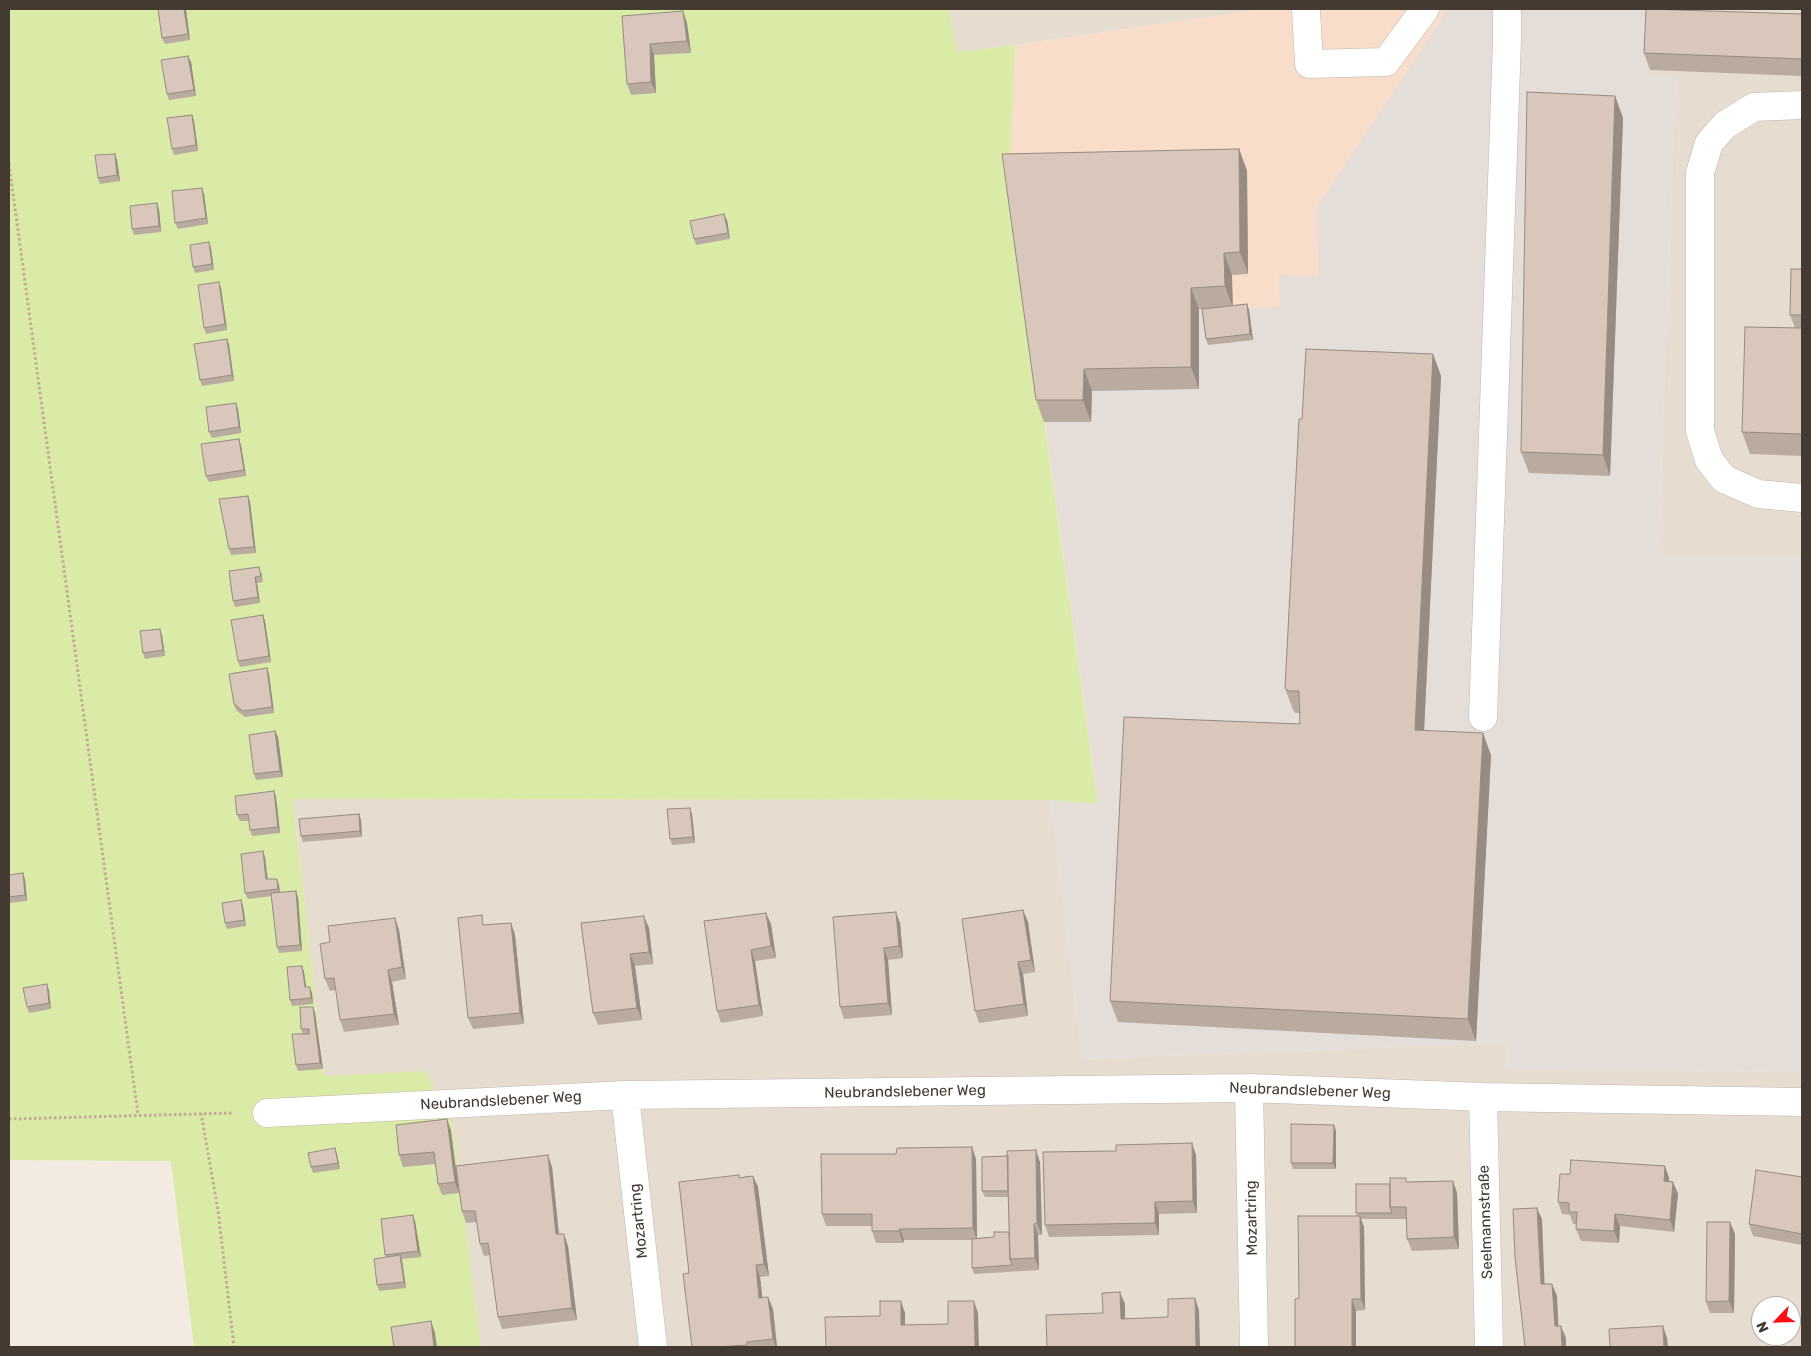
<!DOCTYPE html>
<html>
<head>
<meta charset="utf-8">
<style>
	body { margin:0 }
	#map { position:relative; width:1811px; height:1356px; overflow:hidden; background:#f3ebe2; font-family:Rubik,sans-serif }
	canvas { display:block }
	.frame { position:absolute; inset:0; border:10px solid #453a32; pointer-events:none }
	.north { position:absolute; left:1751px; top:1296px; width:50px; height:50px; box-sizing:border-box; background:#fff; border:1px solid #b5b0ad; border-radius:50%; rotate:246deg; font-size:14px; font-weight:700; line-height:20px; text-align:center; color:#453a32 }
	.north::after { content:''; display:block; margin:auto; width:18px; height:22px; background:#ff0d15; clip-path:polygon(50% 0,100% 100%,50% 72%,0 100%) }
</style>
</head>
<body>
<div id="map">
<canvas width="1811" height="1356"></canvas>
<div class="frame"></div>
<div class="north">N</div>
</div>
<script>
const ctx = document.querySelector('canvas').getContext('2d');
ctx.lineJoin = 'round';
function fillPath(path, color) { ctx.fillStyle = color; ctx.fill(path, 'evenodd'); }
const shape = rows => new Path2D(rows.map(r => 'M' + r).join(''));
function trace(path, color, width, dash) { ctx.strokeStyle = color; ctx.lineWidth = width; ctx.lineCap = dash ? 'butt' : 'round'; ctx.setLineDash(dash || []); ctx.stroke(path); }
function drawText(font, color, halo, rows, align = 'center') {
  ctx.font = font + ' Rubik,sans-serif'; ctx.lineWidth = 4; ctx.setLineDash([]); ctx.textBaseline = 'middle'; ctx.strokeStyle = halo; ctx.fillStyle = color; for (const [text, x, y, turn = 0] of rows) {
    ctx.save(); ctx.translate(x, y); ctx.rotate((+turn || 0) * Math.PI / 180); ctx.textAlign = isNaN(turn) ? turn : align; if (halo) ctx.strokeText(text, 0, 0); ctx.fillText(text, 0, 0); ctx.restore();
  }
}
fillPath(shape([
	[949,9,1250,9,1250,11,1015,45,957,52],
	[1648,9,1802,9,1802,556,1658,556,1676,77,1646,75],
	[293,799,1051,800,1082,1059,1508,1043,1506,1070,1802,1072,1802,1347,481,1347,453,1125,324,1076],
	[1761,1306,1791,1306,1791,1336,1761,1336]
]), '#e7dcd0');
fillPath(shape([
	[1250,9,1448,9,1317,206,1318,277,1280,307,1199,309,1010,176,1015,45,1250,11]
]), '#f8ddcb');
fillPath(shape([
	[1448,9,1648,9,1646,75,1676,76,1658,556,1802,556,1802,1072,1506,1070,1508,1043,1082,1059,1051,800,1098,803,1029,308,1199,309,1280,307,1279,275,1318,277,1317,206]
]), '#e5ddd8');
fillPath(shape([
	[9,9,949,9,957,52,1015,45,1010,176,1098,804,1051,800,293,799,324,1076,425,1071,453,1125,481,1347,194,1347,171,1161,9,1160]
]), '#d9eba7');
const minor = shape([
	[1306,9,1309,64,1386,62,1425,9],
	[1802,105,1754,107,1725,125,1709,143,1700,173,1700,431,1709,460,1724,479,1758,494,1802,498],
	[1483,717,1507,40,1507,9],
	[1249,1088,1254,1347],
	[625,1095,653,1347],
	[1483,1097,1489,1347],
	[267,1113,625,1095,1249,1088,1483,1097,1802,1102]
]);
trace(minor, '#c2b4a7', 29);
trace(shape([
	[9,164,138,1115],
	[201,1113,218,1210,234,1347],
	[9,1119,234,1113]
]), '#c2aa94', 3, [2.5, 2.5]);
trace(minor, '#fff', 28);
fillPath(shape([
	[158,9,186,9,190,40,165,44,162,38],
	[683,11,687,23,691,53,654,55,656,93,631,95,627,84,622,16],
	[1802,14,1802,76,1650,70,1644,53],
	[188,56,191,62,196,96,169,100,167,94],
	[1615,96,1623,118,1610,476,1529,473,1521,452],
	[192,115,194,121,198,151,174,155,172,149],
	[1239,149,1247,171,1248,274,1232,275,1232,306,1247,304,1249,310,1253,340,1208,345,1206,339,1204,309,1199,309,1199,389,1092,391,1091,422,1044,422,1036,400],
	[115,154,117,160,120,181,100,184,98,178],
	[204,194,208,224,178,229,175,223],
	[159,209,161,232,134,235,132,229],
	[727,220,730,239,696,245,694,239],
	[211,248,214,270,195,273,193,267],
	[1802,269,1802,456,1750,454,1742,432,1795,328,1790,315],
	[221,288,227,330,206,334,204,328],
	[227,339,229,345,234,381,202,386,200,380],
	[1433,354,1441,376,1424,731,1491,755,1476,1041,1118,1022,1110,1001,1300,724,1300,713,1296,713,1293,710,1285,688,1302,419],
	[238,409,241,433,212,438,209,432],
	[241,445,246,476,209,482,206,476],
	[248,496,250,502,256,553,231,555,229,549],
	[229,571,262,573,263,582,257,583,260,603,235,607,233,601],
	[263,615,265,621,271,662,240,667,238,661],
	[162,635,165,656,145,659,143,653],
	[267,668,269,674,274,713,245,717,236,710,234,704],
	[275,731,278,737,283,777,256,780,254,774],
	[274,791,276,797,280,833,252,836,250,830,249,821,240,821,237,815],
	[359,814,361,820,362,837,303,842,301,836],
	[692,814,695,843,672,845,670,839],
	[265,857,268,879,277,879,279,885,280,892,298,897,302,951,279,953,277,947,272,896,248,899,245,893],
	[9,875,25,879,27,901,9,903],
	[241,900,243,906,246,926,227,929,225,923],
	[1023,910,1028,922,1035,972,1023,974,1028,1016,979,1023,975,1011],
	[395,918,399,930,406,979,392,982,399,1025,344,1032,340,1020,336,990,330,991,325,979,330,942],
	[704,921,771,924,776,958,755,961,763,1016,721,1023,717,1011],
	[511,923,515,935,524,1024,473,1029,468,1018,485,925],
	[581,923,649,928,653,964,635,966,642,1020,598,1025,593,1013],
	[900,923,903,958,888,960,892,1015,844,1019,840,1007],
	[302,966,304,972,306,987,312,993,313,1004,292,1006,290,1000],
	[49,990,51,1009,29,1013,27,1007],
	[313,1007,315,1013,323,1069,298,1071,296,1065,303,1034,301,1029],
	[447,1119,451,1131,459,1193,442,1195,438,1184,436,1164,403,1167,399,1155],
	[1334,1125,1336,1131,1336,1169,1293,1169,1291,1163],
	[972,1147,976,1159,977,1238,994,1237,1009,1232,1008,1197,985,1197,982,1191,1040,1162,1042,1235,1038,1235,1039,1270,974,1274,972,1268,972,1240,904,1240,903,1243,876,1243,872,1231,872,1226,826,1226,822,1214,896,1154],
	[335,1148,337,1154,340,1169,313,1173,311,1167],
	[1196,1155,1197,1213,1159,1214,1159,1235,1049,1237,1045,1225],
	[1665,1166,1669,1178,1669,1181,1673,1182,1678,1194,1674,1232,1620,1226,1619,1243,1581,1241,1576,1229,1577,1224,1573,1224,1570,1215,1562,1214,1558,1202,1570,1174],
	[552,1167,559,1234,568,1246,577,1320,502,1329,498,1317,490,1255,484,1256,480,1244,477,1222,466,1223,462,1211],
	[753,1176,758,1187,769,1276,760,1277,762,1298,768,1297,773,1309,777,1347,692,1347,689,1273,740,1177],
	[1802,1177,1802,1245,1753,1236,1749,1224],
	[1453,1181,1457,1193,1459,1249,1412,1251,1407,1239,1406,1219,1361,1219,1364,1227,1365,1310,1356,1311,1356,1347,1295,1347,1299,1298,1357,1216,1356,1213,1390,1184,1407,1182],
	[415,1221,421,1257,402,1259,406,1288,379,1291,377,1285,386,1257,385,1255],
	[1735,1234,1734,1313,1710,1313,1706,1302]
]), '#baaba0');
fillPath(shape([
	[184,9,186,9,190,40,188,34],
	[683,11,687,23,691,53,687,41],
	[650,44,654,55,656,93,651,82],
	[188,56,191,62,196,96,194,90],
	[1615,96,1623,118,1610,476,1603,455],
	[192,115,194,121,198,151,196,145],
	[1239,149,1247,171,1248,274,1240,252],
	[115,154,117,160,120,181,117,175],
	[202,188,204,194,208,224,206,218],
	[157,203,159,209,161,232,159,226],
	[724,214,727,220,730,239,728,233],
	[209,242,211,248,214,270,212,264],
	[1224,253,1232,275,1233,308,1225,286],
	[219,282,221,288,227,330,225,324],
	[1191,288,1199,309,1199,389,1191,367],
	[1247,304,1249,310,1253,340,1250,334],
	[227,339,229,345,234,381,232,375],
	[1433,354,1441,376,1423,752,1415,730],
	[1084,369,1092,391,1091,422,1083,400],
	[236,403,238,409,241,433,239,427],
	[239,439,241,445,246,476,244,470],
	[248,496,250,502,256,553,254,547],
	[255,577,257,583,260,603,258,597],
	[263,615,265,621,271,662,269,656],
	[160,629,162,635,165,656,163,650],
	[267,668,269,674,274,713,272,707],
	[275,731,278,737,283,777,280,771],
	[1483,733,1491,755,1476,1041,1468,1019],
	[274,791,276,797,280,833,278,827],
	[690,808,692,814,695,843,693,837],
	[359,814,361,820,362,837,360,831],
	[263,851,265,857,268,885,266,879],
	[23,873,25,879,27,901,25,895],
	[277,879,279,885,280,895,278,889],
	[296,891,298,897,302,951,300,945],
	[241,900,243,906,246,926,244,920],
	[1023,910,1028,922,1035,972,1031,960],
	[896,912,900,923,903,958,899,946],
	[766,913,771,924,776,958,771,946],
	[644,916,649,928,653,964,649,952],
	[395,918,399,930,406,979,402,967],
	[511,923,515,935,524,1024,520,1013],
	[884,948,888,960,892,1015,888,1003],
	[751,950,755,961,763,1016,759,1005],
	[630,954,635,966,642,1020,637,1008],
	[1018,962,1023,974,1028,1016,1024,1004],
	[302,966,304,972,307,993,305,987],
	[388,970,392,982,399,1025,394,1014],
	[47,984,49,990,51,1009,49,1003],
	[310,987,312,993,313,1004,311,998],
	[313,1007,315,1013,323,1069,320,1063],
	[447,1119,451,1131,459,1193,455,1182],
	[1334,1125,1336,1131,1336,1169,1333,1163],
	[1192,1143,1196,1155,1197,1213,1193,1201],
	[972,1147,976,1159,977,1240,973,1228],
	[335,1148,337,1154,340,1169,338,1163],
	[1036,1150,1040,1162,1042,1235,1037,1223],
	[548,1155,552,1167,560,1246,556,1234],
	[1665,1166,1669,1178,1669,1193,1664,1181],
	[753,1176,758,1187,769,1276,764,1264],
	[1453,1181,1457,1193,1459,1249,1454,1237],
	[1673,1182,1678,1194,1674,1232,1670,1220],
	[1155,1202,1159,1214,1159,1235,1155,1223],
	[1537,1208,1542,1219,1545,1295,1541,1284],
	[1615,1214,1620,1226,1619,1243,1614,1231],
	[413,1215,415,1221,421,1257,418,1251],
	[1360,1216,1364,1227,1365,1310,1361,1299],
	[1730,1222,1735,1234,1734,1313,1729,1301],
	[1034,1224,1038,1235,1039,1270,1035,1258],
	[900,1229,904,1240,903,1243,899,1231],
	[564,1234,568,1246,577,1320,572,1308],
	[400,1255,402,1261,406,1288,404,1282],
	[756,1265,760,1277,764,1310,759,1298],
	[1552,1284,1557,1296,1559,1338,1555,1326],
	[1120,1292,1125,1304,1125,1331,1121,1319],
	[768,1297,773,1309,777,1347,776,1347,773,1339],
	[1195,1298,1199,1310,1200,1347,1196,1347],
	[1352,1299,1356,1311,1356,1347,1352,1347],
	[901,1301,905,1313,905,1337,901,1325],
	[974,1301,978,1313,979,1347,975,1347],
	[431,1321,435,1333,437,1347,434,1347],
	[1561,1326,1566,1338,1566,1347,1562,1347],
	[1663,1326,1667,1338,1668,1347,1664,1347]
]), '#978b82');
const building = shape([
	[158,9,184,9,188,34,162,38,158,9],
	[1646,9,1802,14,1802,59,1644,53,1646,9],
	[683,11,687,41,650,44,651,82,627,84,622,16,683,11],
	[188,56,194,90,167,94,161,60,188,56],
	[1527,92,1615,96,1603,455,1521,452,1527,92],
	[192,115,196,145,172,149,167,118,192,115],
	[1239,149,1240,252,1224,253,1225,286,1191,288,1191,367,1084,369,1083,400,1036,400,1002,154,1239,149],
	[115,154,117,175,98,178,95,155,115,154],
	[202,188,206,218,175,223,172,191,202,188],
	[157,203,159,226,132,229,130,206,157,203],
	[724,214,728,233,694,239,690,221,724,214],
	[209,242,212,264,193,267,190,245,209,242],
	[1791,269,1802,269,1802,315,1790,315,1791,269],
	[219,282,225,324,204,328,198,285,219,282],
	[1247,304,1250,334,1206,339,1202,309,1247,304],
	[1745,327,1802,328,1802,434,1742,432,1745,327],
	[227,339,232,375,200,380,194,344,227,339],
	[1306,349,1433,354,1415,730,1483,733,1468,1019,1110,1001,1124,717,1300,724,1299,691,1288,691,1285,688,1299,419,1302,419,1306,349],
	[236,403,239,427,209,432,206,407,236,403],
	[239,439,244,470,206,476,201,444,239,439],
	[248,496,254,547,229,549,219,499,248,496],
	[259,567,261,576,255,577,258,597,233,601,229,571,259,567],
	[263,615,269,656,238,661,231,620,263,615],
	[160,629,163,650,143,653,140,631,160,629],
	[267,668,272,707,243,711,234,704,229,674,267,668],
	[275,731,280,771,254,774,249,735,275,731],
	[274,791,278,827,250,830,248,814,237,815,235,796,274,791],
	[690,808,693,837,670,839,667,809,690,808],
	[359,814,360,831,301,836,299,819,359,814],
	[263,851,266,879,277,879,278,889,245,893,241,854,263,851],
	[23,873,25,895,9,897,9,875,23,873],
	[296,891,300,945,277,947,271,893,296,891],
	[241,900,244,920,225,923,222,903,241,900],
	[1023,910,1031,960,1018,962,1024,1004,975,1011,962,919,1023,910],
	[896,912,899,946,884,948,888,1003,840,1007,833,917,896,912],
	[766,913,771,946,751,950,759,1005,717,1011,704,921,766,913],
	[482,915,483,925,511,923,520,1013,468,1018,458,918,482,915],
	[644,916,649,952,630,954,637,1008,593,1013,581,923,644,916],
	[395,918,402,967,388,970,394,1014,340,1020,334,978,325,979,320,944,330,942,328,926,395,918],
	[302,966,305,987,310,987,311,998,290,1000,287,967,302,966],
	[47,984,49,1003,27,1007,23,988,47,984],
	[300,1007,313,1007,320,1063,296,1065,292,1034,309,1034,309,1029,301,1029,300,1007],
	[447,1119,455,1182,438,1184,434,1152,399,1155,396,1125,447,1119],
	[1291,1124,1334,1125,1333,1163,1291,1163,1291,1124],
	[1192,1143,1193,1201,1155,1202,1155,1223,1045,1225,1043,1152,1116,1151,1116,1145,1192,1143],
	[972,1147,973,1228,900,1229,899,1231,872,1231,872,1214,822,1214,821,1154,896,1154,897,1148,972,1147],
	[335,1148,338,1163,311,1167,308,1153,335,1148],
	[1036,1150,1037,1223,1034,1224,1035,1258,1010,1259,1007,1151,1036,1150],
	[548,1155,556,1234,564,1234,572,1308,498,1317,488,1243,480,1244,475,1211,462,1211,456,1166,548,1155],
	[1008,1156,1008,1191,982,1191,982,1157,1008,1156],
	[1571,1160,1665,1166,1664,1181,1673,1182,1670,1220,1615,1214,1614,1231,1576,1229,1577,1212,1569,1212,1569,1203,1558,1202,1560,1174,1570,1174,1571,1160],
	[1756,1170,1802,1177,1802,1234,1749,1224,1756,1170],
	[739,1175,739,1178,753,1176,764,1264,756,1265,759,1298,768,1297,773,1339,747,1342,747,1345,718,1347,692,1347,683,1274,689,1273,679,1182,739,1175],
	[1390,1178,1406,1178,1406,1182,1453,1181,1454,1237,1407,1239,1406,1207,1390,1207,1390,1178],
	[1356,1184,1390,1184,1390,1207,1392,1213,1356,1213,1356,1184],
	[1537,1208,1541,1284,1552,1284,1555,1326,1561,1326,1562,1347,1525,1347,1515,1257,1513,1209,1537,1208],
	[413,1215,418,1251,385,1255,381,1219,413,1215],
	[1298,1216,1360,1216,1361,1299,1352,1299,1352,1347,1295,1347,1295,1299,1299,1298,1298,1216],
	[1707,1222,1730,1222,1729,1301,1706,1302,1707,1222],
	[994,1232,1009,1232,1010,1259,1012,1265,972,1268,972,1239,994,1237,994,1232],
	[400,1255,404,1282,377,1285,374,1259,400,1255],
	[1120,1292,1121,1319,1168,1317,1168,1299,1195,1298,1196,1347,1047,1347,1046,1315,1103,1313,1102,1293,1120,1292],
	[880,1301,901,1301,901,1325,948,1324,948,1301,974,1301,975,1347,826,1347,825,1317,880,1316,880,1301],
	[431,1321,434,1347,394,1347,391,1327,431,1321],
	[1663,1326,1664,1347,1610,1347,1609,1329,1663,1326]
]);
fillPath(building, '#d8c7ba');
trace(building, '#978b82', 1);
drawText('15px', '#453a32', '#fff', [
	["Neubrandslebener Weg",1310,1091,2],
	["Neubrandslebener Weg",905,1092,-1],
	["Neubrandslebener Weg",501,1101,-3],
	["Mozartring",1252,1218,-91],
	["Mozartring",639,1221,-96],
	["Seelmannstraße",1486,1222,-92]
]);
</script>
</body>
</html>
